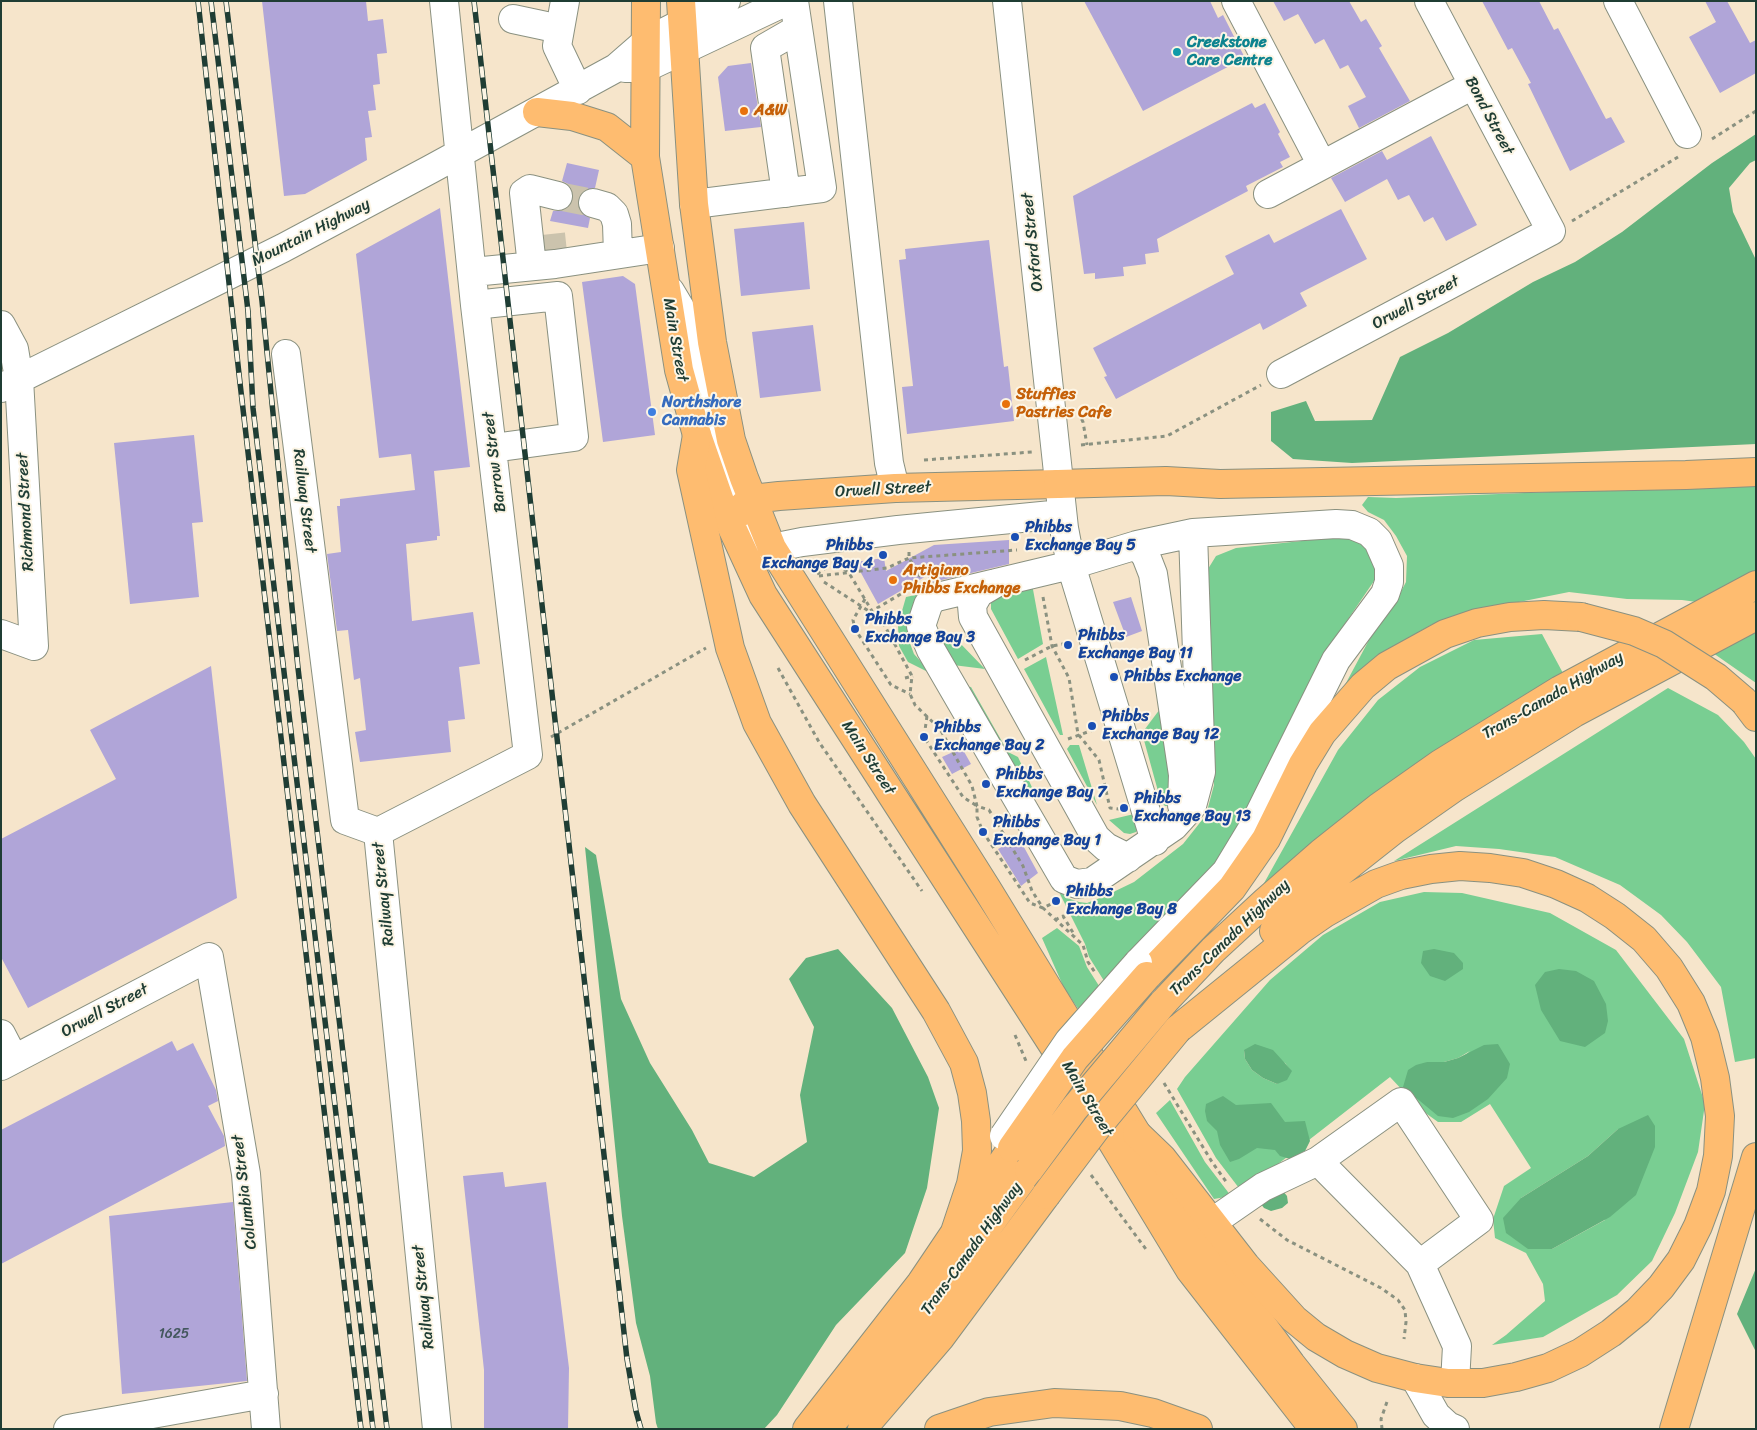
<!DOCTYPE html>
<html>
<head>
<meta charset="utf-8">
<style>
	body { margin:0 }
	#map { position:relative; width:1757px; height:1430px; overflow:hidden; background:#f6e5cb; font-family:Sriracha,sans-serif }
	canvas { display:block }
	.frame { position:absolute; inset:0; border:2px solid #1f3d34; pointer-events:none }
</style>
</head>
<body>
<div id="map">
<canvas width="1757" height="1430"></canvas>
<div class="frame"></div>
</div>
<script>
const ctx = document.querySelector('canvas').getContext('2d');
ctx.lineJoin = 'round';
function fillPath(path, color) { ctx.fillStyle = color; ctx.fill(path, 'evenodd'); }
const shape = rows => new Path2D(rows.map(r => 'M' + r).join(''));
function trace(path, color, width, dash) { ctx.strokeStyle = color; ctx.lineWidth = width; ctx.lineCap = dash ? 'butt' : 'round'; ctx.setLineDash(dash || []); ctx.stroke(path); }
function drawText(font, color, halo, rows, align = 'center') {
  ctx.font = font + ' Sriracha,sans-serif'; ctx.lineWidth = 4; ctx.setLineDash([]); ctx.textBaseline = 'middle'; ctx.strokeStyle = halo; ctx.fillStyle = color; for (const [text, x, y, turn = 0] of rows) {
    ctx.save(); ctx.translate(x, y); ctx.rotate((+turn || 0) * Math.PI / 180); ctx.textAlign = isNaN(turn) ? turn : align; if (halo) ctx.strokeText(text, 0, 0); ctx.fillText(text, 0, 0); ctx.restore();
  }
}
fillPath(shape([
	[1756,484,1756,575,1704,603,1682,600,1627,599,1569,592,1474,611,1431,625,1401,642,1375,663,1338,698,1377,625,1395,603,1406,582,1407,556,1396,536,1384,520,1368,512,1362,505,1368,497,1396,498],
	[1348,536,1367,545,1377,567,1374,581,1325,653,1220,865,1106,984,1089,957,1085,944,1058,890,1067,898,1079,902,1087,903,1105,896,1134,882,1183,844,1206,815,1214,785,1208,569,1216,556,1236,548],
	[1032,584,1043,644,1018,659,991,609,991,601,995,595],
	[925,593,913,604,908,638,914,654,932,674,908,662,899,646,898,625,906,597],
	[1756,631,1756,683,1713,653],
	[1542,634,1564,675,1384,788,1339,821,1256,901,1263,885,1338,750,1378,700,1420,667,1474,640],
	[949,637,957,640,985,669,953,665,941,644,945,638],
	[1046,657,1063,735,1060,735,1024,669],
	[964,686,971,687,1008,752,1018,757,1036,796,1029,798],
	[1668,688,1718,715,1744,742,1756,759,1756,1058,1735,1062,1721,987,1687,942,1661,915,1620,885,1555,857,1499,849,1456,846,1394,861],
	[1160,709,1174,794,1169,806,1165,806,1161,802,1142,733],
	[1070,745,1079,745,1097,805,1067,749],
	[1134,814,1139,826,1136,832,1130,834,1124,833,1109,820],
	[1424,892,1462,893,1550,913,1616,950,1684,1039,1705,1104,1698,1152,1675,1213,1652,1261,1617,1295,1543,1337,1492,1345,1506,1335,1545,1301,1543,1284,1526,1253,1495,1238,1493,1219,1504,1186,1531,1168,1490,1104,1461,1122,1438,1122,1420,1109,1390,1077,1242,1192,1216,1158,1177,1089,1185,1077,1270,980,1323,935,1380,902],
	[1244,1050,1285,1063,1291,1071,1277,1084,1263,1078,1252,1070,1245,1059],
	[1470,1051,1414,1098,1427,1062,1444,1062,1458,1058],
	[1618,1129,1605,1220,1552,1249,1521,1198,1588,1156],
	[1057,928,1079,946,1087,967,1101,989,1081,1013,1064,988,1042,938],
	[1170,1100,1205,1162,1231,1196,1214,1199,1156,1113]
]), '#79ce92');
fillPath(shape([
	[1756,134,1756,160,1750,163,1729,188,1733,212,1756,260,1756,444,1352,463,1293,459,1271,441,1271,412,1306,401,1315,421,1372,420,1400,357,1448,333,1533,282,1575,262,1622,232,1712,163],
	[585,847,596,855,621,999,650,1063,692,1130,709,1163,754,1177,807,1142,800,1095,814,1027,789,979,806,958,838,949,892,1008,928,1077,939,1108,927,1188,905,1253,836,1325,777,1415,764,1429,658,1429,656,1423,650,1376,636,1323,622,1216],
	[1434,949,1454,953,1463,963,1463,969,1445,981,1430,976,1421,963,1423,951],
	[1559,969,1576,971,1594,981,1606,1004,1608,1021,1605,1033,1585,1047,1560,1041,1541,1010,1535,985,1545,972],
	[1255,1044,1273,1050,1292,1071,1287,1080,1277,1084,1263,1078,1252,1070,1245,1059,1244,1050],
	[1498,1044,1510,1064,1507,1078,1488,1099,1469,1112,1453,1118,1438,1116,1403,1087,1408,1070,1416,1065,1427,1062,1444,1062,1458,1058,1484,1045],
	[1223,1096,1236,1105,1271,1103,1285,1122,1305,1121,1310,1141,1305,1151,1290,1159,1280,1156,1275,1150,1257,1148,1239,1159,1230,1162,1220,1145,1217,1131,1207,1121,1205,1111,1206,1104],
	[1648,1115,1655,1126,1655,1147,1636,1195,1610,1217,1552,1249,1528,1249,1506,1233,1503,1218,1521,1198,1588,1156,1618,1129],
	[1282,1190,1287,1196,1288,1203,1282,1208,1271,1211,1264,1208,1257,1199],
	[1756,1268,1756,1352,1737,1314]
]), '#62b17c');
fillPath(shape([
	[262,1,366,1,368,21,383,19,387,53,377,54,380,84,373,85,376,110,368,111,372,137,365,138,367,160,305,194,284,196],
	[1084,1,1210,1,1218,18,1223,15,1245,58,1143,111],
	[1273,1,1349,1,1361,22,1366,19,1382,46,1379,48,1410,101,1359,128,1348,106,1366,97,1348,65,1340,69,1324,39,1315,44,1298,14,1284,21],
	[1482,1,1539,1,1554,30,1558,28,1606,119,1611,117,1625,142,1570,171,1528,84,1531,83,1512,48,1508,50],
	[1705,1,1727,1,1750,43,1756,40,1756,73,1720,93,1689,37,1716,22],
	[751,63,761,127,725,131,718,77,728,66],
	[1252,103,1255,108,1265,103,1280,132,1278,134,1290,157,1280,162,1283,167,1246,186,1248,191,1157,239,1159,252,1145,254,1146,264,1123,267,1124,276,1095,279,1095,273,1084,274,1073,196],
	[1431,136,1477,225,1446,241,1433,217,1424,222,1409,195,1398,200,1387,179,1345,202,1331,178,1382,151,1387,160],
	[567,163,599,170,595,188,583,191,578,199,578,206,581,213,590,218,588,228,550,221,553,211,563,211,569,207,573,200,573,191,568,184,562,181],
	[440,208,470,467,434,471,440,536,437,536,437,540,406,544,412,621,473,612,480,664,459,667,465,719,448,721,451,752,360,762,355,732,366,730,360,678,354,680,348,630,337,631,327,554,341,552,337,506,340,506,340,499,415,490,411,454,379,458,356,254],
	[1341,209,1367,259,1300,293,1307,306,1263,330,1260,323,1116,399,1104,377,1107,376,1093,348,1234,274,1225,256,1269,234,1274,243],
	[804,222,810,289,741,296,734,229],
	[989,240,1004,367,1008,366,1014,421,907,434,902,387,913,386,899,260,906,259,905,249],
	[623,276,635,284,655,435,603,442,582,282],
	[813,325,821,391,760,398,752,332],
	[194,435,203,522,192,523,199,597,130,604,114,443],
	[1009,540,1009,564,929,583,928,575,878,604,855,562,884,558,886,571,934,545],
	[1131,597,1142,631,1126,637,1113,602],
	[211,666,237,898,28,1008,1,957,1,839,116,779,90,730],
	[962,748,971,764,952,774,942,757],
	[1019,838,1038,873,1021,886,998,849],
	[172,1041,177,1051,193,1043,216,1090,218,1101,208,1106,224,1136,225,1146,1,1264,1,1130],
	[503,1172,505,1187,546,1182,569,1368,568,1429,484,1429,484,1370,463,1176],
	[233,1202,247,1381,122,1394,109,1216]
]), '#b0a5d8');
trace(shape([
	[558,196,593,203],
	[551,234,553,253]
]), '#cbc3ad', 28, [28, 14]);
const minor = shape([
	[565,1,557,46,578,90],
	[838,1,889,463,895,488],
	[1007,1,1064,528,1071,565,1155,841],
	[1236,1,1322,165],
	[1618,1,1687,134],
	[513,19,560,29],
	[625,68,645,68,787,1],
	[786,193,765,48,798,29],
	[1268,194,1473,85],
	[593,203,607,207,614,214,617,224,618,254],
	[694,204,822,188,794,1],
	[532,266,524,193,530,189,558,196],
	[473,272,555,264,660,248],
	[670,291,682,311,716,447,739,517,759,543,772,548,802,542,898,530,1062,514],
	[475,305,558,296,574,437,493,448],
	[1,325,14,349,19,379,34,646,1,634],
	[286,354,345,820,378,832,437,1429],
	[1281,374,1551,231,1429,1],
	[1,388,283,248,431,169,616,68,647,41,726,1],
	[1137,545,1146,556,1153,574,1183,775,1182,805],
	[996,583,979,593,972,605,973,617,1096,838,1106,847,1128,858],
	[378,832,528,755,475,305,444,1],
	[1138,963,1226,872,1252,829,1336,660,1385,594,1389,582,1389,566,1378,541,1369,532,1352,525,1336,524,1193,533,1137,545,1071,565,933,598,928,605,921,626,931,650,1064,879,1077,884,1092,882,1174,826,1192,806,1201,772,1193,533],
	[1,1034,14,1059],
	[1,1066,209,957,246,1174,266,1429],
	[1318,1161,1420,1264,1457,1346,1455,1383],
	[1211,1223,1263,1187,1318,1161,1401,1102,1479,1220,1420,1264],
	[1415,1378,1436,1415,1448,1426,1455,1429],
	[68,1429,264,1394]
]);
const major = shape([
	[646,1,645,157,679,370,697,435,721,504,763,595,1062,1059,1190,1270,1314,1429],
	[681,1,694,204,712,342,731,440,744,478,772,548,987,889,1137,1134,1151,1166,1235,1288,1291,1364,1343,1429],
	[537,112,572,116,607,127,645,157],
	[741,512,744,505,752,499,779,496,895,488,1058,484]
]);
const highway = shape([
	[697,435,691,470,730,648,757,723,802,804,936,1011,964,1063,972,1093,976,1121,977,1151,971,1184,954,1235],
	[1058,484,1166,481,1220,484,1686,475,1756,472],
	[1744,701,1756,717],
	[1274,931,1338,874,1395,829,1455,787,1574,713,1756,616],
	[1147,976,1232,888,1266,839,1303,764,1322,733,1363,686,1387,666,1445,634,1477,623,1510,617,1544,615,1581,617],
	[1163,1003,1213,950,1266,901,1321,853,1379,807,1440,764,1560,690,1756,585],
	[1137,1134,1162,1158,1246,1266,1294,1319,1316,1337,1345,1354,1377,1368,1415,1378,1448,1383,1483,1383,1516,1377,1548,1368,1580,1353,1611,1333,1638,1311,1661,1287,1681,1260,1698,1226,1711,1191,1718,1156,1720,1116,1715,1078,1705,1037,1691,1003,1669,968,1644,939,1615,916,1587,898,1556,884,1523,873,1490,868,1460,866,1431,869,1401,875,1376,884,1325,913,1299,931,1178,1029],
	[835,1419,919,1321,1029,1170],
	[807,1429,921,1283,1012,1148],
	[862,1429,940,1338,1046,1195],
	[939,1429,989,1412,1054,1403,1120,1406,1153,1413,1198,1429],
	[1674,1429,1756,1157]
]);
trace(minor, '#8a9180', 30);
trace(major, '#8a9180', 30);
trace(highway, '#8a9180', 30);
trace(shape([
	[1712,139,1756,111],
	[1572,221,1678,157],
	[1078,412,1083,422,1087,445],
	[1081,445,1167,436,1261,385],
	[924,460,1032,452],
	[909,552,909,558,921,578],
	[838,564,849,573,872,611,906,591],
	[817,574,830,565],
	[819,576,887,568,909,558,1017,550],
	[824,582,881,619,912,676,910,694,915,705,940,729,972,786,977,806,989,810,1023,866,1032,891,1043,908,1083,945,1088,962,1096,974],
	[1043,597,1052,646,1069,678,1078,734,1099,760,1110,808,1119,809],
	[865,599,853,620,855,629,891,685,910,694],
	[1025,660,1052,646,1068,643],
	[778,668,819,742,922,891],
	[905,678,913,676],
	[927,716,924,737,963,797,977,806,977,817,983,832],
	[551,737,706,648],
	[1068,739,1093,730],
	[987,838,1030,903,1043,908,1055,902],
	[1055,920,1063,916,1075,936],
	[1015,1035,1026,1061],
	[1164,1083,1212,1162,1227,1183],
	[1091,1175,1148,1252],
	[1260,1219,1287,1240,1381,1288,1398,1300,1405,1310,1406,1322,1404,1339],
	[1382,1429,1381,1419,1388,1399]
]), '#8a9180', 3, [4, 4]);
trace(minor, '#fff', 28);
trace(major, '#febc70', 28);
trace(highway, '#febc70', 28);
const rail = shape([
	[198,1,240,383,361,1429],
	[211,1,248,311,253,408,373,1429],
	[226,1,262,301,298,668,387,1429],
	[474,1,627,1359,636,1411,641,1429]
]);
trace(rail, '#1f3d34', 5.5);
trace(rail, '#fcf5e5', 4, [11]);
const minorBridge = shape([
	[1004,1136,1069,1041,1138,963]
]);
const highwayBridge = shape([
	[1581,617,1634,631,1664,644,1716,677,1744,701],
	[1012,1148,1075,1058,1147,976],
	[1029,1170,1074,1109,1163,1003],
	[1046,1195,1097,1127,1178,1029]
]);
trace(minorBridge, '#8a9180', 30, []);
trace(highwayBridge, '#8a9180', 30, []);
trace(minorBridge, '#fff', 28);
trace(highwayBridge, '#febc70', 28);
for (const [x, y, r, color] of [
	[1177,52,5,"#0f9aa8"],
	[744,111,5,"#e8710a"],
	[1006,404,5,"#e8710a"],
	[652,412,5,"#3f7fe0"],
	[1015,537,5,"#1a4fb4"],
	[883,555,5,"#1a4fb4"],
	[893,580,5,"#e8710a"],
	[855,629,5,"#1a4fb4"],
	[1068,645,5,"#1a4fb4"],
	[1114,677,5,"#1a4fb4"],
	[1092,726,5,"#1a4fb4"],
	[924,737,5,"#1a4fb4"],
	[986,784,5,"#1a4fb4"],
	[1124,808,5,"#1a4fb4"],
	[983,832,5,"#1a4fb4"],
	[1056,901,5,"#1a4fb4"]
]) { const dot = new Path2D(); dot.arc(x, y, r, 0, 2 * Math.PI); ctx.fillStyle = color; ctx.fill(dot); trace(dot, '#fcf5e5', 2); }
drawText('14px', '#43575d', null, [
	["1625",174,1334]
]);
drawText('bold 16px', '#0d838f', '#fcf5e5', [
	["Creekstone",1187,43],
	["Care Centre",1187,61]
], 'left');
drawText('bold 16px', '#c56008', '#fcf5e5', [
	["A&W",754,111],
	["Stuffies",1016,395],
	["Pastries Cafe",1016,413],
	["Artigiano",903,571],
	["Phibbs Exchange",903,589]
], 'left');
drawText('16px', '#1f3d34', '#fcf5e5', [
	["Bond Street",1489,116,62],
	["Mountain Highway",311,233,-27],
	["Oxford Street",1033,242,-96],
	["Orwell Street",1416,303,-28],
	["Main Street",675,340,80],
	["Barrow Street",495,462,-97],
	["Orwell Street",883,490,-3],
	["Railway Street",304,501,83],
	["Richmond Street",26,512,-93],
	["Trans-Canada Highway",1553,696,-30],
	["Main Street",868,758,57],
	["Railway Street",384,894,-96],
	["Trans-Canada Highway",1230,938,-44],
	["Orwell Street",105,1011,-28],
	["Main Street",1087,1099,59],
	["Columbia Street",245,1192,-97],
	["Trans-Canada Highway",972,1249,-54],
	["Railway Street",424,1297,-96]
]);
drawText('bold 16px', '#366cbe', '#fcf5e5', [
	["Northshore",662,403],
	["Cannabis",662,421]
], 'left');
drawText('bold 16px', '#164399', '#fcf5e5', [
	["Phibbs",1025,528],
	["Exchange Bay 5",1025,546],
	["Phibbs",873,546,"right"],
	["Exchange Bay 4",873,564,"right"],
	["Phibbs",865,620],
	["Exchange Bay 3",865,638],
	["Phibbs",1078,636],
	["Exchange Bay 11",1078,654],
	["Phibbs Exchange",1124,677],
	["Phibbs",1102,717],
	["Exchange Bay 12",1102,735],
	["Phibbs",934,728],
	["Exchange Bay 2",934,746],
	["Phibbs",996,775],
	["Exchange Bay 7",996,793],
	["Phibbs",1134,799],
	["Exchange Bay 13",1134,817],
	["Phibbs",993,823],
	["Exchange Bay 1",993,841],
	["Phibbs",1066,892],
	["Exchange Bay 8",1066,910]
], 'left');
</script>
</body>
</html>
